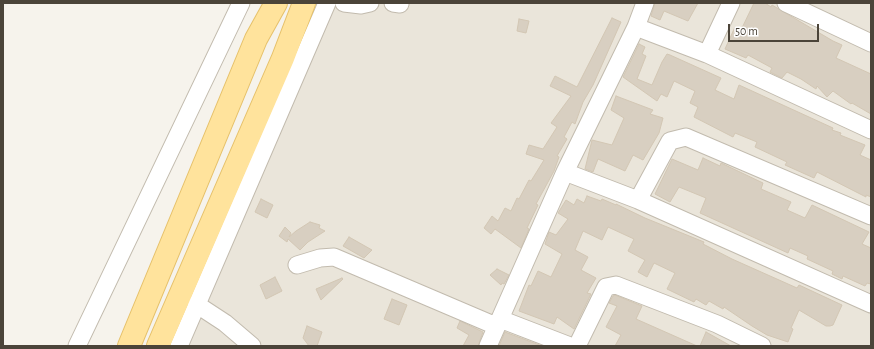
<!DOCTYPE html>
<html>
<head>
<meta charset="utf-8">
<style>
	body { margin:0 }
	#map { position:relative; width:874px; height:349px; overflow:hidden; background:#f6f3ec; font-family:"Alegreya Sans",sans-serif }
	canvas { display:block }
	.frame { position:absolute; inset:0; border:4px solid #4b4439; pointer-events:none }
	.scale { position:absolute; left:728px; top:24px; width:91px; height:18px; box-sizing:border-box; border:2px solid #4b4439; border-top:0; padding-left:5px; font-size:12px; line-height:14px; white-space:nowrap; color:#4b4439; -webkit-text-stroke:3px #fff; paint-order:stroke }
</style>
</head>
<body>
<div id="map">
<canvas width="874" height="349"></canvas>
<div class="frame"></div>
<div class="scale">50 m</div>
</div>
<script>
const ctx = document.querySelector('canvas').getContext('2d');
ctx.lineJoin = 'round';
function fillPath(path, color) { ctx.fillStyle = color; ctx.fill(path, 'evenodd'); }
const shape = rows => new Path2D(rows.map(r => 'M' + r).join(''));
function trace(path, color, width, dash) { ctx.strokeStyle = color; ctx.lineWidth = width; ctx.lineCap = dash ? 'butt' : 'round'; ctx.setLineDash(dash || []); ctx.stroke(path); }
fillPath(shape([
	[330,3,871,3,871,346,180,346]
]), '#eae5da');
const building = shape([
	[655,3,698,3,688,21,664,11,660,20,651,16,655,3],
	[754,3,765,3,771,7,772,5,833,41,842,45,836,58,871,74,871,114,852,103,851,104,833,91,827,97,817,86,816,89,801,79,787,72,782,78,770,72,772,68,748,55,746,58,725,49,735,27,741,30,754,3],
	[612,18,621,22,593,85,583,102,575,124,572,122,564,137,567,139,557,156,559,157,554,171,536,204,538,205,527,228,529,229,521,248,495,229,491,234,484,228,492,216,498,221,505,208,511,211,517,198,519,199,529,180,531,181,544,160,526,154,529,145,543,149,557,127,551,123,571,96,550,86,555,76,577,87,612,18],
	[519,19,529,21,526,33,517,31,519,19],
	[639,44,645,47,642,54,646,56,637,79,652,85,662,62,667,54,670,55,721,78,715,90,734,99,739,85,833,128,832,130,841,133,840,135,865,145,860,155,871,160,871,197,866,195,866,197,817,172,814,178,785,165,787,162,755,147,757,142,735,133,733,137,694,117,698,107,690,103,695,91,674,81,667,97,661,94,657,101,623,77,639,44],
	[616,96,653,110,650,114,663,118,659,133,643,160,633,155,625,171,598,159,593,172,585,169,592,140,612,145,624,118,611,110,616,96],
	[703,158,720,166,721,163,763,183,761,189,791,202,787,210,805,218,812,205,869,232,862,244,871,248,871,284,867,283,865,286,843,276,842,279,832,274,833,271,807,259,808,256,790,248,788,253,700,213,706,198,679,187,670,202,655,194,672,159,698,170,703,158],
	[587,196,601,201,602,199,616,205,616,204,645,218,704,242,703,244,732,259,797,288,799,285,842,305,833,325,830,326,826,326,799,310,791,328,793,329,788,342,767,335,752,326,724,307,723,309,709,301,706,305,696,299,694,302,667,289,675,273,654,263,647,277,638,272,645,260,628,251,634,239,608,227,602,240,583,231,575,250,588,257,581,270,596,278,587,293,591,294,574,329,557,317,554,324,519,311,529,285,531,286,538,271,551,277,562,254,545,244,549,232,556,235,568,219,558,213,566,200,574,205,577,199,584,203,587,196],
	[261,199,273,205,267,218,255,212,261,199],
	[310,222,320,225,319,228,325,231,308,242,300,250,288,239,287,242,279,236,285,227,291,233,289,237,296,231,310,222],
	[349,237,372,250,364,258,343,246,349,237],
	[497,269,509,275,504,284,502,283,501,285,490,275,497,269],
	[275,277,282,291,266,299,260,285,275,277],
	[342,278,343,279,321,300,316,289,342,278],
	[615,295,642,306,636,319,697,346,615,346,621,335,606,327,617,306,609,303,613,296,615,295],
	[392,299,407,305,399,325,384,319,392,299],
	[460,321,483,332,478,346,463,346,469,335,457,328,460,321],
	[307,326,322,332,317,346,309,346,303,338,307,326],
	[505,332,542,346,499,346,505,332],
	[706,332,731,346,700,346,706,332]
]);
fillPath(building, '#d8cfc1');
trace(building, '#d3c7b4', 1);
const minor = shape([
	[344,3,361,5,370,3],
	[393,3,400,4],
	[786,3,871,43],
	[636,27,707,54,871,130],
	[707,54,731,3],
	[565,172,638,200,871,304],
	[638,200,670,141,686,137,871,216],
	[297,265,320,258,334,257,496,326],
	[196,304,225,323,252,346],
	[500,319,570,346],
	[77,346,241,3],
	[179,346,327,3],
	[488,346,565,172,636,27,645,3],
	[577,346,606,287,616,285,717,324,762,346]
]);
const major = shape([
	[129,346,256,39,276,3],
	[158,346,283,58,304,3]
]);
trace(minor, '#c2bbae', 19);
trace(major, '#e6c16a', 24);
trace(minor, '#fff', 17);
trace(major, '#ffe39c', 22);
</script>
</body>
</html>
